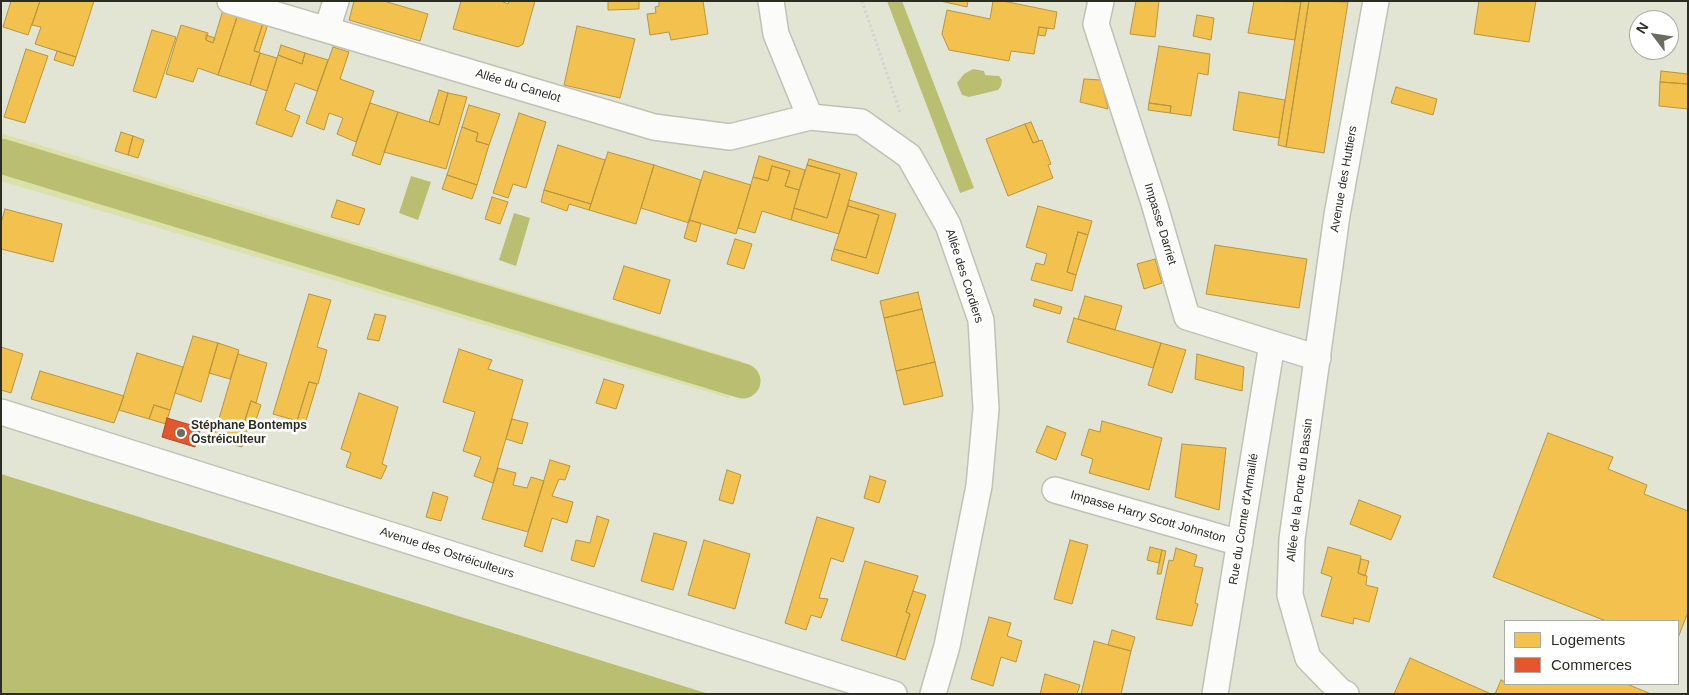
<!DOCTYPE html>
<html>
<head>
<meta charset="utf-8">
<style>
	body { margin:0 }
	#map { position:relative; width:1689px; height:695px; overflow:hidden; background:#e3e5d4; font-family:Helvetica,sans-serif }
	canvas { display:block }
	.frame { position:absolute; inset:0; border:2px solid #2c2d21; pointer-events:none }
	.legend { position:absolute; left:1504px; top:620px; width:175px; height:65px; box-sizing:border-box; background:#fff; border:1px solid #ababa6; margin:0; padding:6px 9px; list-style:none; font-size:15px; color:#2c2d21 }
	.legend li { display:flex; align-items:center; gap:10px; height:25px }
	.legend b { width:25px; border:1px solid #ababa6 }
	.north { position:absolute; left:1629px; top:10px; width:50px; height:50px; box-sizing:border-box; background:#fff; border:1px solid #ababa6; border-radius:50%; rotate:301deg; font-size:14px; font-weight:700; line-height:20px; text-align:center; color:#2c2d21 }
	.north::after { content:''; display:block; margin:auto; width:18px; height:22px; background:#6c6d60; clip-path:polygon(50% 0,100% 100%,50% 72%,0 100%) }
</style>
</head>
<body>
<div id="map">
<canvas width="1689" height="695"></canvas>
<div class="frame"></div>
<ul class="legend">
<li><b style="height:14px;background:#f2c14e"></b>Logements</li>
<li><b style="height:14px;background:#e4572e"></b>Commerces</li>
</ul>
<div class="north">N</div>
</div>
<script>
const ctx = document.querySelector('canvas').getContext('2d');
ctx.lineJoin = 'round';
function fillPath(path, color) { ctx.fillStyle = color; ctx.fill(path, 'evenodd'); }
const shape = rows => new Path2D(rows.map(r => 'M' + r).join(''));
function trace(path, color, width, dash) { ctx.strokeStyle = color; ctx.lineWidth = width; ctx.lineCap = dash ? 'butt' : 'round'; ctx.setLineDash(dash || []); ctx.stroke(path); }
function drawText(font, color, halo, rows, align = 'center') {
  ctx.font = font + ' Helvetica,sans-serif'; ctx.lineWidth = 5; ctx.setLineDash([]); ctx.textBaseline = 'middle'; ctx.strokeStyle = halo; ctx.fillStyle = color; for (const [text, x, y, turn = 0] of rows) {
    ctx.save(); ctx.translate(x, y); ctx.rotate((+turn || 0) * Math.PI / 180); ctx.textAlign = isNaN(turn) ? turn : align; if (halo) ctx.strokeText(text, 0, 0); ctx.fillText(text, 0, 0); ctx.restore();
  }
}
fillPath(shape([
	[1,133,741,361,729,398,1,181]
]), '#dce0aa');
fillPath(shape([
	[887,1,902,1,974,188,960,193],
	[973,69,984,71,985,75,999,76,1002,80,1001,86,998,90,969,97,962,95,957,83,964,74],
	[411,176,431,182,418,220,399,213],
	[514,213,530,218,516,266,499,260],
	[1,474,709,694,1,694]
]), '#babe71');
const homes = shape([
	[11,1,40,1,28,35,3,27,11,1],
	[40,1,94,1,76,57,35,44,41,27,32,25,40,1],
	[354,1,384,1,428,14,420,41,349,20,354,1],
	[461,1,501,1,508,4,509,1,535,1,523,44,518,47,453,29,461,1],
	[608,1,639,1,639,9,608,10,608,1],
	[659,1,703,1,708,34,671,40,669,32,650,35,647,14,656,13,655,7,659,6,659,1],
	[940,1,968,1,967,7,940,1],
	[993,1,1003,1,1057,12,1054,29,1039,27,1034,54,1011,51,1009,61,949,50,942,34,947,10,990,19,993,1],
	[1136,1,1159,1,1155,37,1130,34,1136,1],
	[1254,1,1301,2,1295,40,1248,33,1254,1],
	[1309,1,1348,2,1324,153,1286,147,1309,1],
	[1309,1,1286,147,1278,145,1301,1,1309,1],
	[1479,1,1536,1,1529,42,1474,34,1479,1],
	[223,10,238,14,218,75,198,68,193,82,166,74,181,25,208,33,206,40,213,43,223,10],
	[238,14,263,23,254,51,260,53,250,85,218,75,238,14],
	[1197,15,1214,18,1211,40,1193,36,1197,15],
	[263,23,268,24,259,52,254,51,263,23],
	[577,26,635,39,620,98,564,85,577,26],
	[1039,27,1047,28,1045,36,1038,35,1039,27],
	[152,30,176,37,156,98,133,91,152,30],
	[206,35,215,38,213,43,206,40,206,35],
	[281,45,305,53,302,64,278,55,281,45],
	[1159,46,1210,54,1208,75,1198,73,1191,116,1170,113,1171,106,1149,103,1159,46],
	[333,47,349,52,340,79,374,91,356,142,337,134,343,118,329,113,324,130,306,123,333,47],
	[26,49,48,56,25,123,4,117,26,49],
	[57,51,76,57,73,66,54,60,57,51],
	[260,53,277,58,267,91,250,85,260,53],
	[305,53,328,60,317,91,295,83,285,110,300,116,292,137,256,124,278,55,302,64,305,53],
	[1661,71,1688,74,1688,84,1660,82,1661,71],
	[1084,79,1101,80,1108,109,1080,102,1084,79],
	[1660,82,1688,84,1688,109,1659,106,1660,82],
	[1396,87,1437,99,1433,115,1391,103,1396,87],
	[439,90,448,93,439,125,429,122,439,90],
	[1239,92,1285,100,1279,138,1233,130,1239,92],
	[448,93,467,97,446,169,384,152,398,112,439,125,448,93],
	[370,103,398,112,380,165,352,155,370,103],
	[1149,103,1171,106,1170,113,1148,110,1149,103],
	[469,105,500,114,489,145,476,141,478,133,462,127,469,105],
	[519,113,546,122,526,188,513,184,508,198,493,193,519,113],
	[1031,122,1039,141,1033,143,1025,124,1031,122],
	[1025,124,1033,143,1042,140,1051,164,1048,165,1053,178,1008,196,986,139,1025,124],
	[462,127,478,133,476,141,489,145,477,185,447,175,462,127],
	[121,132,133,136,128,155,115,151,121,132],
	[133,136,144,140,138,158,128,155,133,136],
	[558,145,605,160,591,204,544,190,558,145],
	[608,152,654,165,636,224,589,210,608,152],
	[759,156,805,170,799,190,785,186,790,171,772,166,768,181,753,177,759,156],
	[809,159,857,173,839,234,791,220,794,208,827,218,840,174,807,165,809,159],
	[654,165,701,180,689,223,641,208,654,165],
	[807,165,840,174,827,218,794,208,807,165],
	[772,166,790,171,785,186,799,190,791,220,762,211,755,233,738,228,753,177,768,181,772,166],
	[704,171,751,185,736,234,689,220,704,171],
	[447,175,477,185,472,199,442,189,447,175],
	[544,190,591,204,589,210,569,204,567,211,541,202,544,190],
	[492,197,508,202,500,224,485,219,492,197],
	[337,200,365,209,359,225,331,217,337,200],
	[849,200,896,214,878,274,831,260,834,249,866,258,879,215,848,206,849,200],
	[848,206,879,215,866,258,834,249,848,206],
	[1038,206,1092,221,1088,235,1078,232,1067,272,1076,275,1072,291,1031,280,1036,263,1044,265,1047,254,1026,247,1038,206],
	[5,209,62,224,53,262,1,249,1,223,5,209],
	[689,220,701,223,696,242,684,238,689,220],
	[1078,232,1088,235,1076,275,1067,272,1078,232],
	[735,239,752,244,744,269,727,264,735,239],
	[1215,245,1307,259,1299,308,1206,294,1215,245],
	[1155,259,1162,283,1144,289,1137,264,1155,259],
	[624,266,670,280,660,314,613,299,624,266],
	[918,292,922,309,884,318,880,301,918,292],
	[309,294,331,300,317,347,327,350,318,384,309,382,297,421,273,414,309,294],
	[1085,296,1122,306,1115,330,1078,319,1085,296],
	[1035,299,1062,307,1060,314,1033,306,1035,299],
	[922,309,935,362,896,371,884,318,922,309],
	[375,314,386,316,379,341,367,339,375,314],
	[1074,318,1161,343,1153,368,1067,342,1074,318],
	[193,336,218,343,201,402,175,393,193,336],
	[218,343,239,350,230,379,209,373,218,343],
	[1161,343,1186,350,1172,393,1148,385,1161,343],
	[1,347,23,354,11,393,1,390,1,347],
	[459,349,492,360,488,369,523,380,493,483,474,476,481,457,463,451,475,412,443,402,459,349],
	[137,353,183,367,170,410,154,405,149,419,119,410,137,353],
	[238,354,267,363,256,403,251,401,245,420,250,422,242,447,213,439,238,354],
	[1197,354,1244,367,1242,391,1195,379,1197,354],
	[935,362,943,396,904,405,896,371,935,362],
	[40,371,124,396,114,423,31,399,40,371],
	[604,379,624,385,616,409,596,403,604,379],
	[309,382,317,384,305,424,297,421,309,382],
	[359,393,398,407,382,464,387,466,381,479,346,467,351,453,341,449,359,393],
	[251,401,261,405,255,423,245,420,251,401],
	[154,405,170,410,166,424,149,419,154,405],
	[512,419,528,423,522,444,506,439,512,419],
	[1102,421,1162,438,1149,490,1089,473,1093,459,1081,455,1089,429,1100,432,1102,421],
	[1047,426,1066,433,1056,460,1036,452,1047,426],
	[1548,433,1613,457,1608,469,1647,485,1644,494,1688,511,1688,612,1678,638,1678,621,1606,621,1493,577,1548,433],
	[1182,444,1226,448,1219,510,1175,497,1182,444],
	[550,460,570,466,565,480,559,479,552,496,573,502,567,523,552,518,542,552,524,546,550,460],
	[498,468,516,473,513,485,527,488,531,477,544,481,528,532,482,519,498,468],
	[727,470,741,475,733,504,719,500,727,470],
	[870,476,886,481,879,503,864,498,870,476],
	[433,492,448,497,441,521,426,517,433,492],
	[1359,500,1401,516,1391,540,1350,524,1359,500],
	[597,516,609,520,594,567,571,560,576,540,590,543,597,516],
	[817,517,854,528,843,562,831,558,819,598,828,599,821,618,811,615,806,630,785,623,817,517],
	[654,533,687,542,673,590,641,581,654,533],
	[704,540,750,554,735,609,688,595,704,540],
	[1070,540,1088,545,1072,604,1054,599,1070,540],
	[1150,547,1162,550,1159,563,1147,560,1150,547],
	[1328,547,1361,556,1358,573,1367,576,1366,585,1378,588,1369,622,1354,618,1353,624,1321,616,1332,577,1321,573,1328,547],
	[1176,548,1197,555,1194,566,1203,568,1195,603,1198,604,1192,626,1156,619,1169,560,1173,561,1176,548],
	[1162,550,1166,551,1161,574,1157,574,1162,550],
	[1361,559,1369,561,1365,576,1358,573,1361,559],
	[865,561,918,576,906,612,910,614,896,657,841,640,865,561],
	[913,591,926,595,905,660,896,657,910,614,906,612,913,591],
	[989,617,1011,623,1007,636,1022,641,1016,662,1001,657,993,686,971,679,989,617],
	[1112,630,1135,637,1131,651,1108,645,1112,630],
	[1094,641,1131,651,1121,694,1081,694,1094,641],
	[1410,658,1491,694,1394,694,1410,658],
	[1045,674,1080,685,1077,694,1040,694,1045,674],
	[1501,680,1505,682,1505,684,1627,684,1651,694,1495,694,1501,680]
]);
fillPath(homes, '#f2c14e');
trace(homes, '#b79540', 1);
const shops = shape([
	[167,418,201,428,195,447,162,437,167,418]
]);
fillPath(shops, '#e4572e');
trace(shops, '#ad4a2a', 1);
trace(shape([
	[1,156,743,381]
]), '#babe71', 35);
const minor = shape([
	[230,1,654,127,730,137,810,117],
	[771,1,776,34,810,117,861,122,909,156,948,225,981,320,986,409,979,486,947,646,933,694],
	[1101,1,1096,24,1154,203,1187,317,1318,358],
	[327,29,336,1],
	[1,412,894,694],
	[1055,490,1240,543],
	[1215,694,1272,344],
	[1346,694,1340,691,1308,658,1290,595,1292,539,1337,215,1376,1]
]);
trace(minor, '#c0c1b4', 28);
trace(shape([
	[862,1,900,112]
]), '#d3d3cf', 3, [2.5, 2.5]);
trace(minor, '#fbfbf9', 25);
for (const [x, y, r, color] of [
	[181,433,5,"#6c6d60"]
]) { const dot = new Path2D(); dot.arc(x, y, r, 0, 2 * Math.PI); ctx.fillStyle = color; ctx.fill(dot); trace(dot, '#fff', 2); }
drawText('12px', '#2c2d21', '#fff', [
	["Allée du Canelot",518,86,17],
	["Avenue des Huttiers",1344,179,-80],
	["Impasse Darriet",1160,224,73],
	["Allée des Cordiers",964,276,72],
	["Allée de la Porte du Bassin",1300,490,-83],
	["Impasse Harry Scott Johnston",1148,517,16],
	["Rue du Comte d'Armaillé",1244,519,-81],
	["Avenue des Ostréiculteurs",447,553,18]
]);
drawText('bold 12px', '#2c2d21', '#fff', [
	["Stéphane Bontemps",191,426],
	["Ostréiculteur",191,440]
], 'left');
</script>
</body>
</html>
